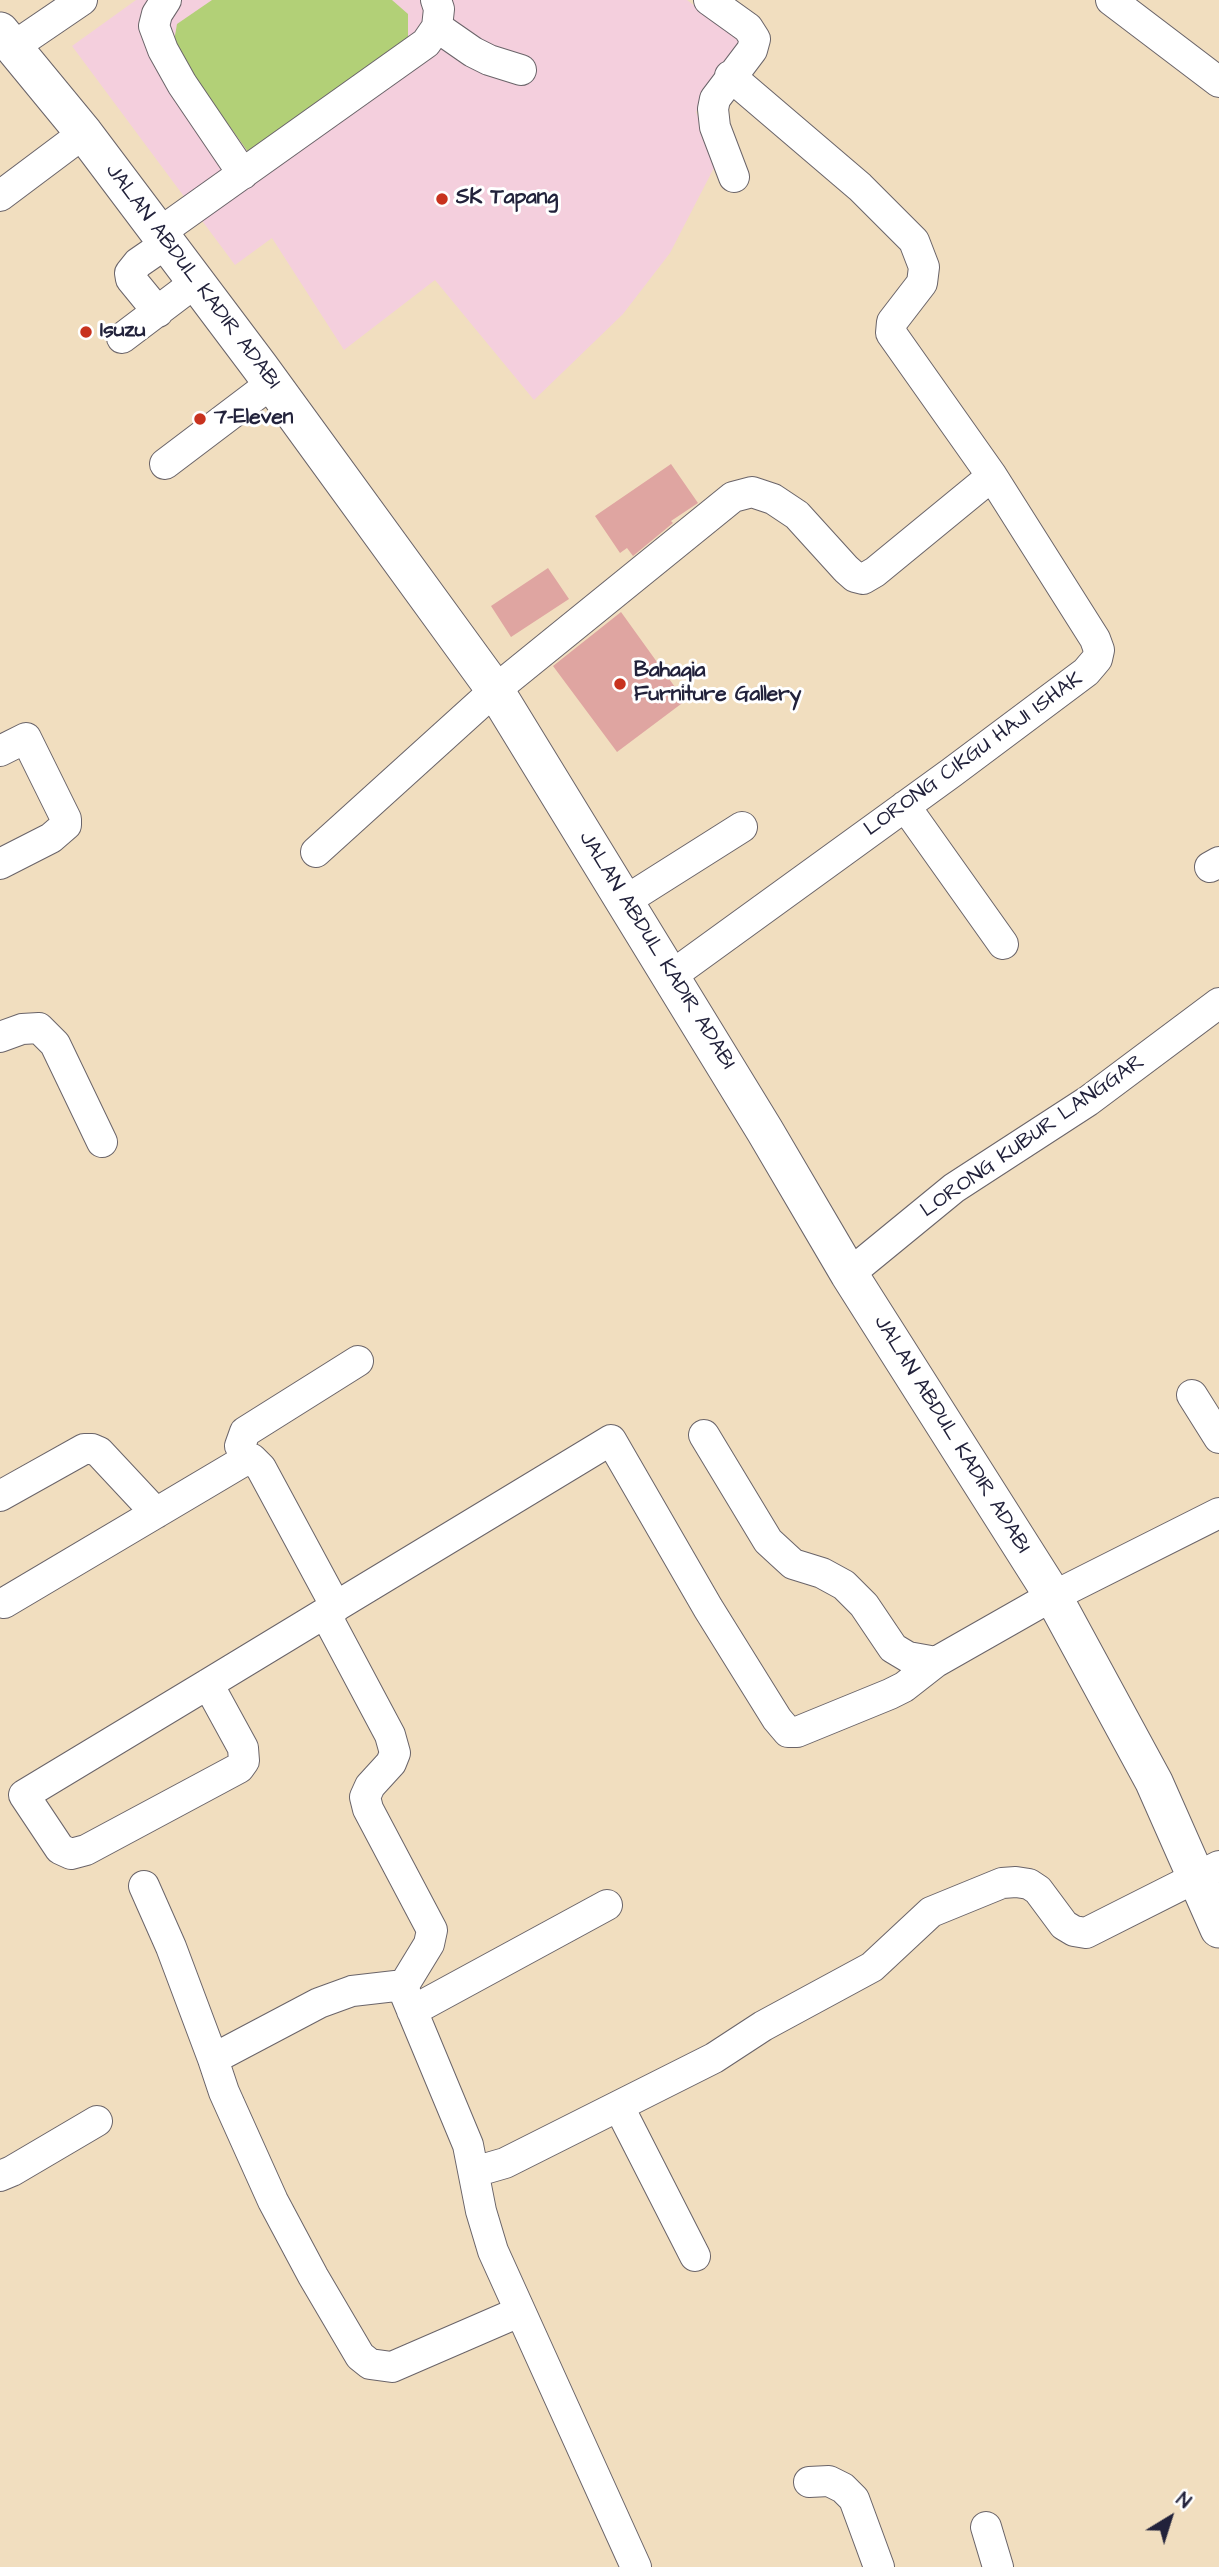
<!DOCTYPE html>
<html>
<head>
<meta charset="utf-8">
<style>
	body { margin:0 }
	#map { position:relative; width:1219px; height:2567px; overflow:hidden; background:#f1debf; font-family:"Architects Daughter",sans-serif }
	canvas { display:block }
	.north { position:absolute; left:1135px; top:2483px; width:70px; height:70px; -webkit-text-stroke:5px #fff; paint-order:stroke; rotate:38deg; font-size:19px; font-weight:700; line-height:28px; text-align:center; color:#22223b }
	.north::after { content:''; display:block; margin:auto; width:24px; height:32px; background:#22223b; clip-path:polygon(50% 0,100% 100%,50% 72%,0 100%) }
</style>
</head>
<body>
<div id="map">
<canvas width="1219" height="2567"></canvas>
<div class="north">N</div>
</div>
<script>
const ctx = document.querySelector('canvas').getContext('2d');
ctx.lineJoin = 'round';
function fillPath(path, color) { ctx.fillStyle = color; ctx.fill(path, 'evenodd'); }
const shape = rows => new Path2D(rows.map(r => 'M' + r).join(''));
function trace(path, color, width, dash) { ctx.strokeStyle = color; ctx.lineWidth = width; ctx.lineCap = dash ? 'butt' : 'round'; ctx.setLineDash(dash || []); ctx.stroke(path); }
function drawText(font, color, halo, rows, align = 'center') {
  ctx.font = font + ' "Architects Daughter",sans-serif'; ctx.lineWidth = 6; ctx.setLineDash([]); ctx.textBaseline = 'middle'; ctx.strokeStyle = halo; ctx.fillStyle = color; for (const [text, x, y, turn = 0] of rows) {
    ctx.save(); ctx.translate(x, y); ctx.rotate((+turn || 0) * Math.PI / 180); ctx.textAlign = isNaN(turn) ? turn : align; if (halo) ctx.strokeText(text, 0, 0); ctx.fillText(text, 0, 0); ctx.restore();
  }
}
fillPath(shape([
	[136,0,687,0,741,42,696,112,718,160,670,253,623,314,534,400,435,280,344,350,272,238,235,265,72,46]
]), '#f4cfdd');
fillPath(shape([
	[212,0,392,0,408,14,408,40,248,152,173,47,177,24]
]), '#b2d077');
fillPath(shape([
	[671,464,698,503,671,521,673,523,633,556,627,548,620,553,595,516],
	[548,568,569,599,511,637,491,606],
	[621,612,685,701,617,752,553,666]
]), '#dfa5a1');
const minor = shape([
	[166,0,157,14,154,26,163,50,182,84,243,174],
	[709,0,748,28,755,39,752,50,715,99,713,109,715,127,734,177],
	[1111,0,1219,82],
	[437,27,473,52,489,60,521,70],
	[13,47,82,0],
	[730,76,860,187,914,241,924,267,922,283,892,322,891,333,992,476],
	[0,196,84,133],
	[159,233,426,43,437,27,439,9,436,0],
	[158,312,131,279,130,273,138,263,167,243],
	[122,338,196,282],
	[165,464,272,383],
	[0,751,26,738,66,819,66,825,51,838,0,864],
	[905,806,1003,944],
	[316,852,495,690,733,497,752,492,773,499,797,515,846,569,855,577,863,579,875,572,992,476,1095,639,1099,650,1097,659,1086,672,951,773,671,976],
	[1210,867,1219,862],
	[625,901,742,827],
	[0,1037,22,1029,39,1028,55,1044,102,1142],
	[849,1274,954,1188,1088,1101,1219,1003],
	[1192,1395,1219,1438],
	[704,1435,768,1541,781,1553,793,1564,822,1573,844,1585,864,1605,893,1648,908,1657,936,1662],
	[247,1459,240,1446,245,1432,358,1361],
	[0,1496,84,1449,92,1449,99,1452,156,1513],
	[4,1603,247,1459,252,1459,261,1468,336,1607],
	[208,1684,243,1748,244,1761,239,1768,86,1850,71,1854,60,1849,24,1795,208,1684,325,1613],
	[144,1886,171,1947,213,2059],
	[404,1985,352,1991,319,2003,213,2059,224,2092,273,2201,313,2276,360,2356,370,2364,392,2367,519,2312],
	[412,2011,607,1905],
	[619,2107,695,2256],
	[474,2172,505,2163,714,2058,763,2026,872,1967,931,1912,1002,1883,1016,1882,1029,1884,1038,1890,1064,1925,1074,1931,1086,1933,1219,1866],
	[0,2176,12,2171,97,2121],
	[809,2482,829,2481,843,2488,854,2499,879,2567],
	[986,2527,998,2567],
	[636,2567,493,2251,481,2211,468,2145,406,1996,404,1985,429,1944,432,1930,368,1809,365,1797,370,1786,391,1763,395,1753,390,1735,325,1613,611,1440,708,1608,777,1719,788,1732,797,1732,890,1694,904,1687,936,1662,1038,1604,1219,1513]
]);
const major = shape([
	[0,31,84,133,260,367,495,690,765,1131,849,1274,1053,1596,1154,1782,1219,1929]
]);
trace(minor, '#6a6469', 32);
trace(major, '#6a6469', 39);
trace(minor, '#fff', 30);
trace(major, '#fff', 37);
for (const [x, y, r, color] of [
	[442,199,7,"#c8321e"],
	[86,332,7,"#c8321e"],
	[200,419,7,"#c8321e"],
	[620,684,7,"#c8321e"]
]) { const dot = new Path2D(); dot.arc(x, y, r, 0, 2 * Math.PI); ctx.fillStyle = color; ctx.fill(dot); trace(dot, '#fff', 2.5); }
drawText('bold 21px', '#22223b', '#fff', [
	["SK Tapang",456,199],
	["Isuzu",100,332],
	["7-Eleven",214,419],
	["Bahagia",634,672],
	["Furniture Gallery",634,696]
], 'left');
drawText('21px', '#22223b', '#fff', [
	["JALAN ABDUL KADIR ADABI",192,277,53],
	["LORONG CIKGU HAJI ISHAK",974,755,-36],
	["JALAN ABDUL KADIR ADABI",656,951,58],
	["LORONG KUBUR LANGGAR",1033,1137,-35],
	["JALAN ABDUL KADIR ADABI",951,1435,58]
]);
</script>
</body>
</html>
